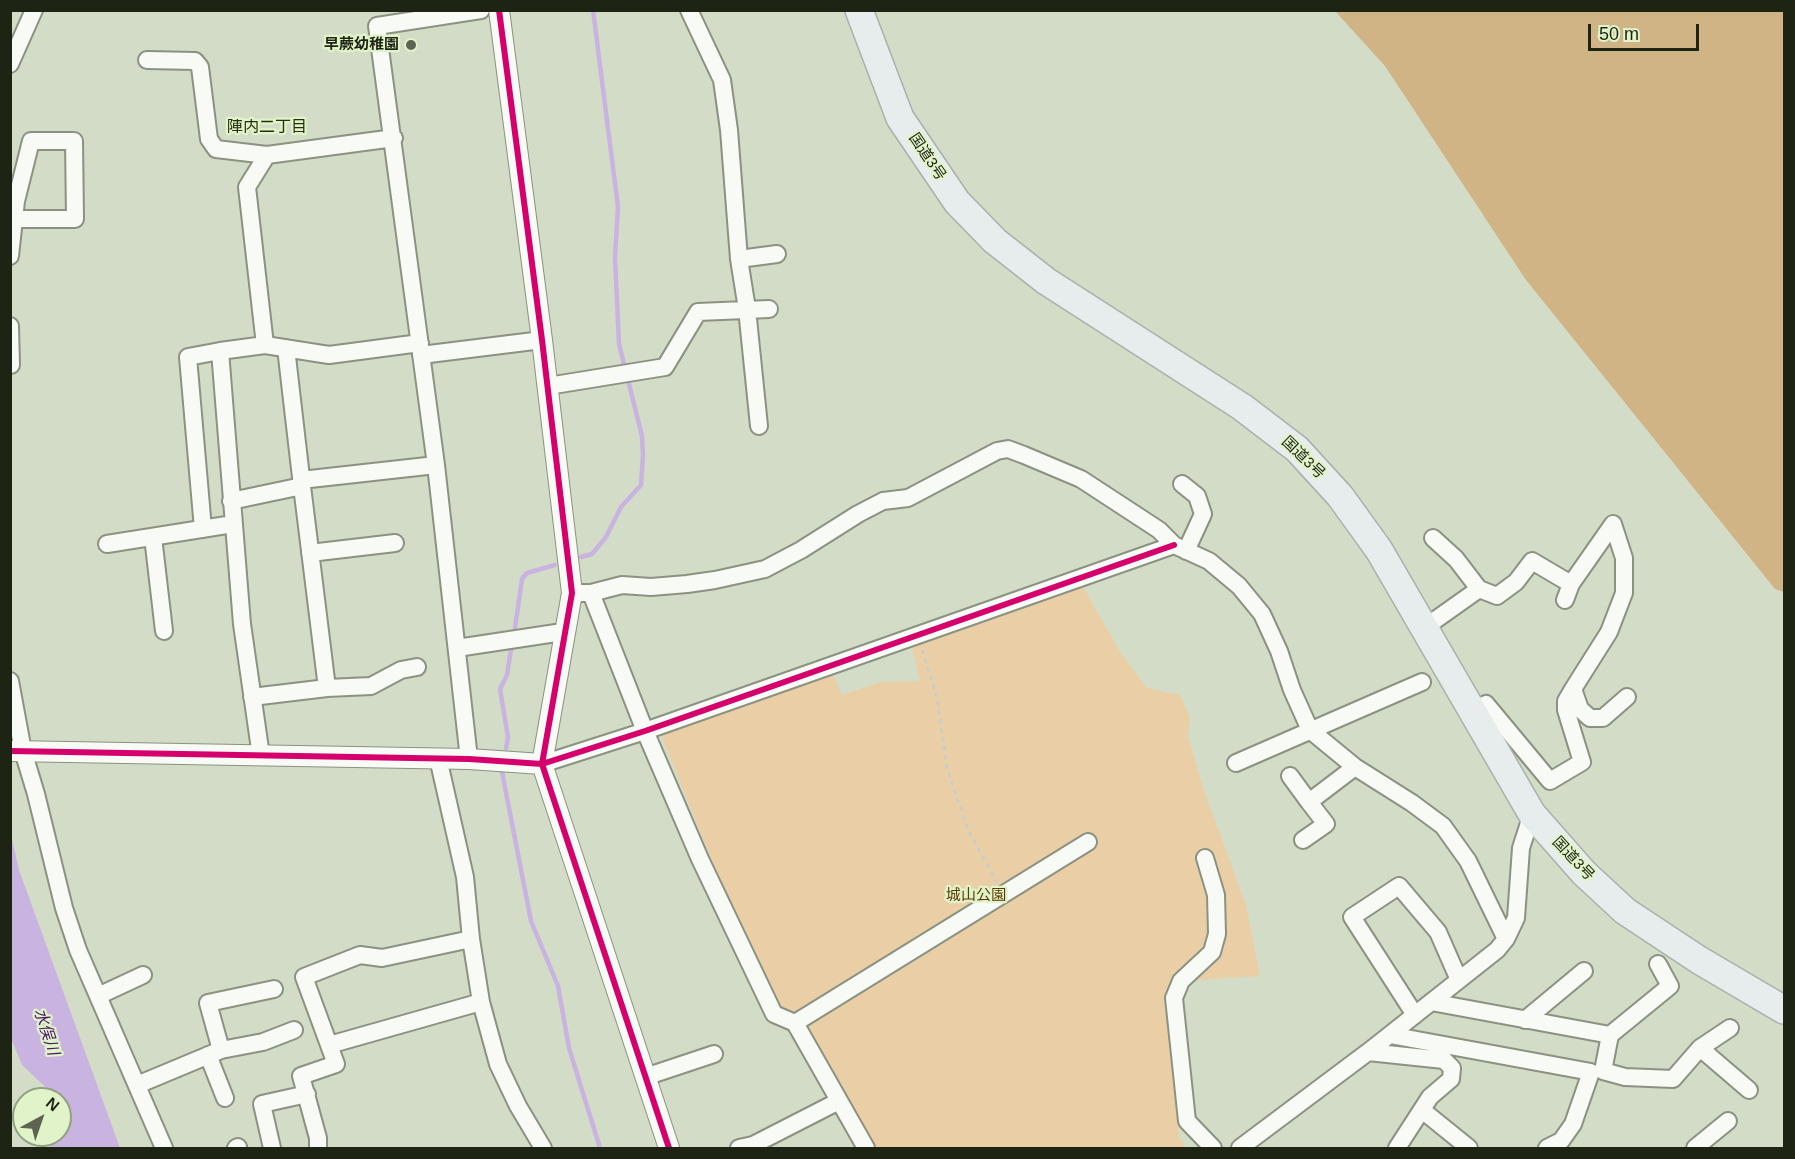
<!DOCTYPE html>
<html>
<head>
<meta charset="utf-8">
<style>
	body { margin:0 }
	#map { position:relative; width:1795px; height:1159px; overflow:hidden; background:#d3dcc6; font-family:Arial,sans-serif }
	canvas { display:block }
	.frame { position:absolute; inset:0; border:12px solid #1e2414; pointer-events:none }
	.north { position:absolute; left:12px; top:1087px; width:60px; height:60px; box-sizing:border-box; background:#e1f3c9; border:2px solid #93a081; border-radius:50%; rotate:40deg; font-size:16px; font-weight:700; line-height:24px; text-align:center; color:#1e2414 }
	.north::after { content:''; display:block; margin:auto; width:21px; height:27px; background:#5d6452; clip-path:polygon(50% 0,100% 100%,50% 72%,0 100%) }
	.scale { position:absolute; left:1588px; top:24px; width:111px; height:27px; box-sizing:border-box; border:3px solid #1e2414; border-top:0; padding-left:8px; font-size:18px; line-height:21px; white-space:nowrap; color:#1e2414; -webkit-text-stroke:4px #e1f3c9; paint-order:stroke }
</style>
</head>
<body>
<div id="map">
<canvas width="1795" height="1159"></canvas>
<div class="frame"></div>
<div class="north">N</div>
<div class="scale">50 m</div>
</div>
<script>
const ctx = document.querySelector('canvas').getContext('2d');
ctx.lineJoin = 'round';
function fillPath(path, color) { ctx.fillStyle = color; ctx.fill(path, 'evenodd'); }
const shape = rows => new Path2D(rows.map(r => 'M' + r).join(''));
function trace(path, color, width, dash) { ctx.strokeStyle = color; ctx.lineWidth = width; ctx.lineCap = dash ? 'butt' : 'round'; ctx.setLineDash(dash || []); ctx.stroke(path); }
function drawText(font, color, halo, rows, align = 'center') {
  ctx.font = font + ' Arial,"Noto Sans JP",sans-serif'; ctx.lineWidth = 4.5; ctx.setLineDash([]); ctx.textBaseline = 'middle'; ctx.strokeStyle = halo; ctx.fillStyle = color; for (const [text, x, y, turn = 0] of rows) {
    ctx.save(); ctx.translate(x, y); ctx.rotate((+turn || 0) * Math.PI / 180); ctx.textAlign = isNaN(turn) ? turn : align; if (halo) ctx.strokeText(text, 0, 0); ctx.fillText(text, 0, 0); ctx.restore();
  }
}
fillPath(shape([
	[1078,578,1120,652,1147,688,1180,695,1190,718,1188,737,1204,790,1246,905,1260,976,1181,981,1174,998,1179,1137,1186,1148,872,1148,795,1023,774,1014,659,730,829,665,842,695,881,682,920,681,911,643]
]), '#eacfa6');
fillPath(shape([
	[1335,11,1784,11,1784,592,1775,589,1526,280,1385,66]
]), '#d1b486');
fillPath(shape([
	[10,830,19,870,120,1148,52,1148,46,1138,47,1135,60,1135,60,1099,55,1099,55,1096,22,1065,11,1038]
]), '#c9b3e0');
trace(shape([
	[581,557,592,554,606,537,621,507,641,485,643,455,642,436,619,344,615,257,618,207,593,10],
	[514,635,522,579,527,573,555,565],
	[506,748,508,737,500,689,507,675,512,643],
	[502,772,531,921,558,986,569,1048,600,1148]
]), '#c9b3e0', 4.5);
const minor = shape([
	[689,10,722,80,729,130,739,259],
	[147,60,195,61,200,67,209,139,216,149,267,155],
	[10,64,34,10],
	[10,256,14,219,16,201,31,141,74,141,75,219,14,219],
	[10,326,11,365],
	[265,345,247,187,267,155,394,138],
	[286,348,302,486],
	[421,355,542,340],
	[548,386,665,367,698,312,769,309],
	[759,426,747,309,739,259,777,254],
	[301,480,436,465],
	[1182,484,1197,496,1203,514,1186,551],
	[231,501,302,486,327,688,252,697],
	[203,529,188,357,220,351],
	[153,537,164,631],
	[1433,538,1456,559,1479,589],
	[107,544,233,524],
	[310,553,395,543],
	[1571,584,1613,524,1624,558,1624,593,1609,632,1573,689,1580,709,1590,718,1603,718,1627,697],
	[572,593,591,593,622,585,651,587,687,584,715,580,765,569,801,550,858,514,883,501,908,498,997,451,1008,449,1024,455,1081,479,1159,530,1174,545,1209,561,1239,586,1262,614,1279,651,1292,690,1310,730,1355,767,1412,803,1443,826,1468,861,1506,939],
	[591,593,645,731,700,859,774,1014,795,1023,866,1148],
	[1424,628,1479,589,1497,596,1516,582,1532,561,1571,584,1565,600],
	[457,648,556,633,564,634],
	[10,681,23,751,36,794,64,908,78,950,164,1148],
	[327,688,371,686,401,670,417,667],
	[1472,710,1486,704,1550,781,1582,762,1566,710,1566,701,1573,689],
	[261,756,242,624,220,351,265,345,329,355,420,343],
	[438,758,465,877,471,939,481,1002,498,1064,518,1106,543,1148],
	[469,759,436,465,377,26,481,10],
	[1236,763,1422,682],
	[542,764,645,731,1174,545],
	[1290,776,1309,802],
	[1303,840,1326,824,1309,802,1355,767],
	[1205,858,1216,895,1217,934,1212,952,1181,981,1174,998,1187,1121,1213,1148],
	[98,996,143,975],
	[1431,1002,1610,1035,1670,986,1658,964],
	[1415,1015,1352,917,1399,886,1438,932,1459,980],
	[1525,1020,1584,971],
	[795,1023,1088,842],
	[1390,1035,1591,1072,1573,1124,1561,1141,1547,1148],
	[1610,1035,1603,1071,1625,1077,1673,1079,1700,1048,1749,1090],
	[329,1045,481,1002],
	[1700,1048,1730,1028],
	[221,1050,208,1003,274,989],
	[1368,1052,1444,1060,1452,1068,1451,1079,1430,1097,1397,1148],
	[208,1055,225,1098],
	[645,1077,714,1054],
	[137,1085,221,1050,263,1042,294,1030],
	[1422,1110,1469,1148],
	[236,1148,238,1147],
	[272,1148,262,1104,307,1094],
	[318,1148,318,1138,301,1076,336,1064,304,977,360,955,382,958,471,939],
	[739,1148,753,1145,839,1101],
	[1240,1148,1368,1052,1497,950,1506,939,1516,918,1521,848,1532,814],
	[1695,1148,1728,1121]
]);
const tertiary = shape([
	[499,10,542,340,572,593,542,764,669,1148],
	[10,751,469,759,542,764]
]);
const trunk = shape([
	[859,10,900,118,957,202,995,241,1046,281,1242,407,1297,449,1340,496,1379,550,1532,814,1584,873,1625,911,1699,960,1784,1010]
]);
trace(minor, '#8b9281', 20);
trace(tertiary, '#8b9281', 22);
trace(trunk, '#a8b1aa', 30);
trace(shape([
	[922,650,937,697,947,768,968,830,997,882]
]), '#caccc6', 3, [4.5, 4.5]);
trace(minor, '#f8faf6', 16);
trace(tertiary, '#f8faf6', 20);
trace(trunk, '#e7ecec', 27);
trace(shape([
	[499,10,542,340,572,593,542,764,669,1148],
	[10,751,469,759,542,764,645,731,1174,545]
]), '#d6006c', 6);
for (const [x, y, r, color] of [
	[411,45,6,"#5d6452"]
]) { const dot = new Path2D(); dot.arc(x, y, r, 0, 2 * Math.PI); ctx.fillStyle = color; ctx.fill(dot); trace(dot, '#e1f3c9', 2); }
drawText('bold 15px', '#1e2414', '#e1f3c9', [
	["早蕨幼稚園",399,45]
], 'right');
drawText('15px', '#1e2414', '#e1f3c9', [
	["国道3号",927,157,56],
	["国道3号",1303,458,44],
	["国道3号",1573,859,47]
]);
drawText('15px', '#603803', '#e1f3c9', [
	["城山公園",976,896]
]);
drawText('16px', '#23300c', '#e1f3c9', [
	["陣内二丁目",267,128]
]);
drawText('italic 16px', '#47156a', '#e1f3c9', [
	["水俣川",46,1032,72]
]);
</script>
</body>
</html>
